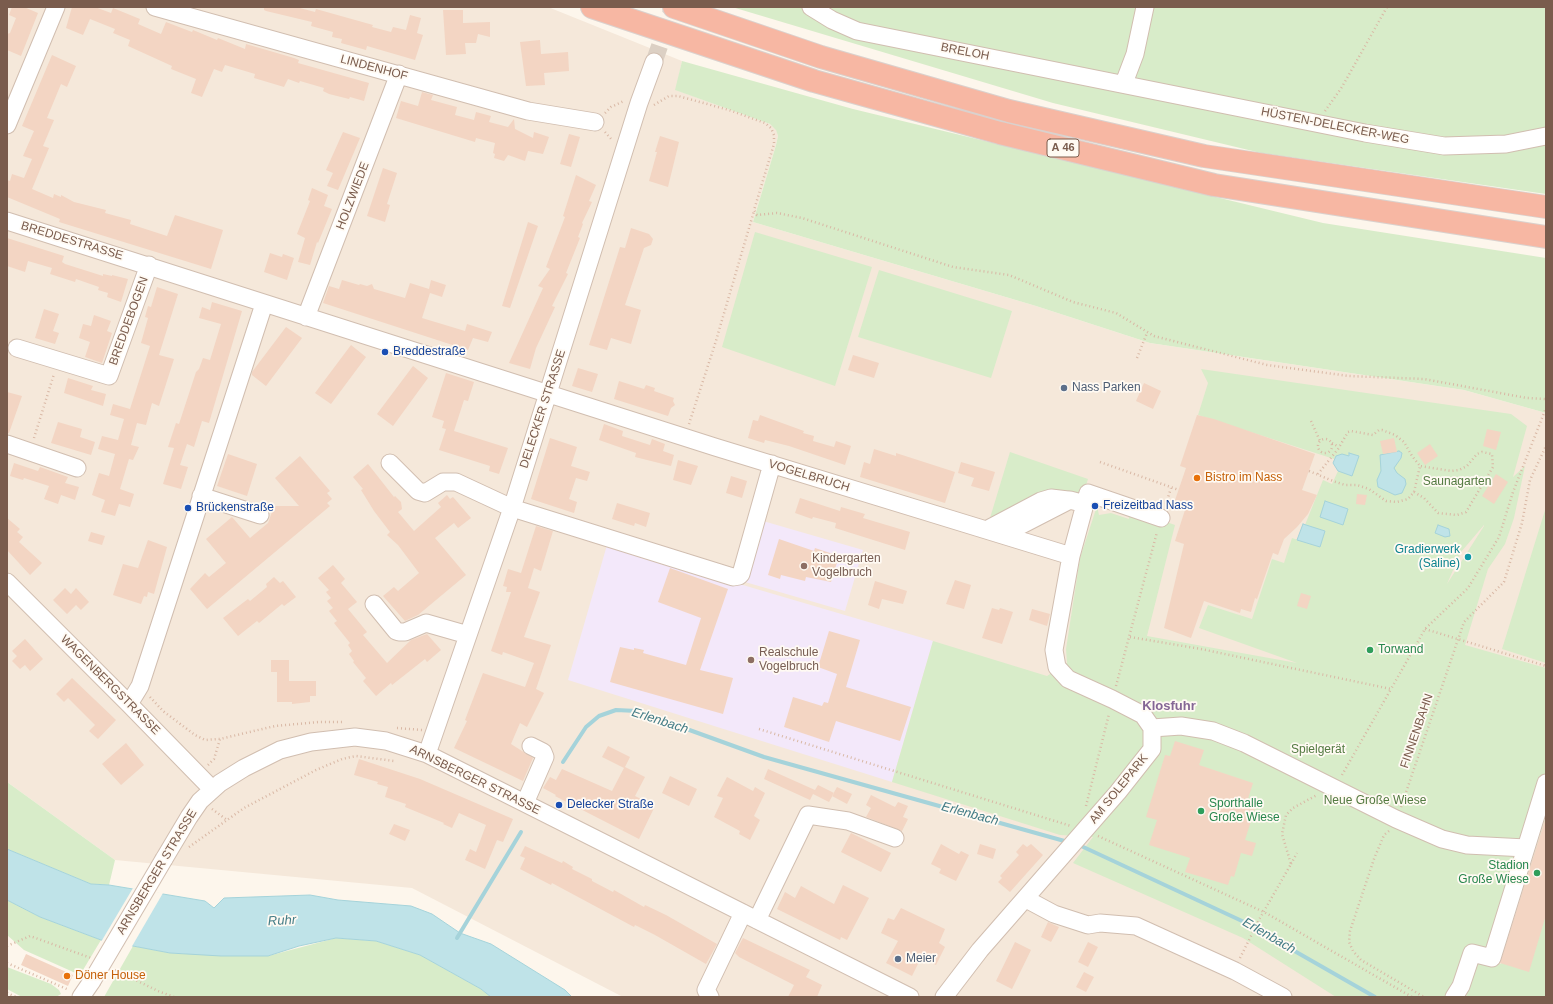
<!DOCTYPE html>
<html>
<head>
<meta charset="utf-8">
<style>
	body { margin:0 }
	#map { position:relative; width:1553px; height:1004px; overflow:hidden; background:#fdf6ec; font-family:Arial,sans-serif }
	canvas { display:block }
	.frame { position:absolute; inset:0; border:8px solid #7a5c4d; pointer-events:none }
</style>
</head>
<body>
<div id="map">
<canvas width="1553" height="1004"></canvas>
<div class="frame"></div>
</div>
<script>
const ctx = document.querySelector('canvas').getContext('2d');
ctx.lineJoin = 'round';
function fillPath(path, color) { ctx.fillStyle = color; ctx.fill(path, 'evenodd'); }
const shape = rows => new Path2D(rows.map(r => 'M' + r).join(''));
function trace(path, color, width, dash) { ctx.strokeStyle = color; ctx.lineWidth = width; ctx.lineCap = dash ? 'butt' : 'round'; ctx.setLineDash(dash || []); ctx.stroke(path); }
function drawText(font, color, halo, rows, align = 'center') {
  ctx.font = font + ' Arial,sans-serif'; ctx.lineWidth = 3.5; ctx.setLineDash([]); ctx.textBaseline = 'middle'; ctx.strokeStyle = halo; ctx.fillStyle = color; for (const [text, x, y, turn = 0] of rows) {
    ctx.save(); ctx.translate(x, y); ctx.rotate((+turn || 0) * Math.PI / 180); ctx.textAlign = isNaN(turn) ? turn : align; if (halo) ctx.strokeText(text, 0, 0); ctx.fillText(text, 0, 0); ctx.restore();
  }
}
fillPath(shape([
	[7,7,548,7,682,61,676,90,770,124,776,129,778,136,776,145,753,222,1036,306,1150,343,1464,390,1546,413,1546,997,623,997,412,888,115,860,7,782]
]), '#f5e8da');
fillPath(shape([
	[763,521,863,550,845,611,745,582],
	[607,545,933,641,892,782,568,680]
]), '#f3e8fa');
fillPath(shape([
	[732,7,1546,7,1546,194,1261,153,1053,103],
	[682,61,853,109,1323,223,1546,258,1546,413,1464,390,1150,343,1036,306,753,222,776,145,778,136,776,130,770,124,675,90],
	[755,232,872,267,835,386,722,347],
	[879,270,1012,311,991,378,858,337],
	[1201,369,1511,414,1527,426,1513,477,1525,466,1514,518,1505,544,1488,569,1465,645,1546,668,1546,778,1493,949,1471,951,1452,997,1336,997,1243,938,1073,863,1093,837,1060,835,892,782,933,641,1047,676,1067,663,1066,649,1080,558,1097,506,1099,515,1111,513,1129,519,1127,508,1175,525,1147,636,1297,663,1199,628,1208,605,1252,619,1272,559,1284,563,1292,538,1320,547,1325,531,1305,525,1323,480,1332,484,1338,471,1352,476,1349,453,1349,456,1336,456,1334,459,1198,415,1208,383],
	[1484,525,1484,526,1447,584,1461,552],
	[1010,452,1088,479,1083,495,990,518],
	[1546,507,1546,663,1502,649],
	[7,782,115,860,109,885,91,884,7,849],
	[1546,816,1546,997,1466,997,1477,958,1501,964],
	[7,900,40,917,101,940,80,975,24,950,7,935],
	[336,938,376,941,420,955,481,989,491,997,104,997,133,946,170,953,268,956],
	[7,967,51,984,59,990,61,994,56,997,22,997,7,989]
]), '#d8ecc9');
const water = shape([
	[1399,451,1402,453,1401,458,1394,468,1397,473,1405,479,1406,484,1402,493,1395,495,1378,487,1377,480,1381,471,1380,455,1399,451],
	[1349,453,1359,456,1352,476,1338,471,1333,463,1336,456,1342,454,1349,456,1349,453],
	[1325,501,1348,509,1343,525,1320,517,1325,501],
	[1303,524,1325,531,1320,547,1297,540,1303,524],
	[1438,525,1449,529,1450,536,1445,537,1435,533,1438,525],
	[7,849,91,884,109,885,205,901,214,908,224,898,310,895,338,900,411,906,432,914,460,933,491,944,565,990,572,997,491,997,481,989,420,955,376,941,336,938,299,946,268,956,221,956,170,953,101,940,40,917,7,900,7,849]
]);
fillPath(water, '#bfe3e8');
trace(water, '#a5d3da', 1);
fillPath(shape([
	[133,888,163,893,131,948,101,942]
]), '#fdf6ec');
trace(shape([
	[563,762,586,727,599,716,616,710,637,711,764,757,1068,842],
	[1079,845,1242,921,1375,997],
	[457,938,521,832]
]), '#a5d3da', 4);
fillPath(shape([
	[12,7,24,7,38,13,21,56,7,50,7,34,10,33,16,18,9,15],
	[72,7,95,7,111,13,113,8,140,19,138,24,161,34,166,22,192,32,193,30,217,40,218,38,245,49,246,44,294,58,299,60,298,63,369,83,364,101,350,97,349,99,329,94,323,91,324,88,300,81,299,83,288,79,284,87,254,78,255,74,225,65,222,72,214,69,202,97,191,93,196,79,171,69,172,66,128,46,130,40,113,33,115,29,90,19,83,35,66,28],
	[264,7,296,7,315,12,316,9,373,25,372,27,391,32,393,27,406,30,410,15,421,18,417,33,423,35,415,60,367,46,366,50,341,43,342,39,332,37,333,32,311,26,312,22,266,11,264,10],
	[443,10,463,10,463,23,490,22,490,37,478,34,476,43,465,43,466,54,446,55],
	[540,40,541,54,568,52,569,71,544,73,545,85,526,86,520,42],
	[52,55,76,66,67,87,61,84,47,118,54,120,43,146,49,148,32,189,53,198,54,194,61,197,61,195,74,202,106,210,105,213,131,220,130,224,167,236,175,215,223,230,211,269,59,222,60,219,7,197,7,180,10,181,12,174,24,178,32,159,23,156,34,131,22,126],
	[422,92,433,95,431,100,457,107,455,115,474,120,476,112,491,116,489,122,508,127,514,119,515,129,533,138,534,132,549,137,543,154,528,151,525,161,508,155,504,161,494,158,495,154,493,153,495,143,476,138,475,142,396,118,401,101,418,106],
	[343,132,360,138,338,190,327,186,333,173,326,170],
	[569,134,580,137,571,167,560,164],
	[660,136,679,142,668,187,649,181,657,152,655,152],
	[383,168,397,173,387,204,390,205,385,222,367,216],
	[576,175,596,185,589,201,592,202,582,223,583,224,578,237,580,238,566,273,568,274,552,306,555,307,536,348,530,369,509,363,543,288,538,286,550,269,546,267,565,217,563,216],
	[312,188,328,195,324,206,332,209,318,243,317,242,310,265,298,262,305,238,297,234,310,201,308,200],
	[528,222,538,226,510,308,502,306],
	[631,228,649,234,653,239,651,245,644,248,625,305,641,310,631,344,611,338,607,350,589,345,620,247,625,248],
	[7,238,64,256,62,262,65,264,103,276,103,274,112,276,112,275,128,279,121,302,107,297,108,293,98,290,99,287,76,279,75,282,50,274,52,268,28,261,25,272,7,266],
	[270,253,282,257,283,254,294,258,287,280,264,272],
	[342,280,359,285,360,284,367,286,372,284,374,289,405,298,410,283,429,289,431,280,446,285,442,297,430,293,422,318,465,331,467,324,492,332,488,342,473,338,468,350,323,303,329,286,339,289],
	[157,287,178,294,159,355,174,359,159,406,152,403,146,425,137,423,131,445,139,447,133,460,129,459,120,489,134,494,130,507,119,504,115,516,101,512,105,500,92,495,99,473,109,476,115,454,98,449,102,436,118,440,124,419,110,415,113,404,130,409,150,346,141,343,148,318,145,317,148,306,151,307],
	[212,302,242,311,209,423,202,421,194,447,187,444,180,465,188,467,181,489,163,484,174,448,168,447,176,423,179,424,196,372,199,369,203,358,210,360,221,324,199,318,202,307,210,310],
	[44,309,59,314,53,331,59,333,55,344,35,338],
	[94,315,111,321,107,331,112,333,102,363,85,357,90,342,79,338,83,324,91,326],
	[286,327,302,338,266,386,252,375,252,372],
	[351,345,366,357,331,404,315,393],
	[853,355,879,363,874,378,848,370],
	[413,366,428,378,393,426,377,414],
	[578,368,598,374,592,392,572,386],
	[446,373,474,382,468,401,464,400,454,431,508,448,499,474,489,471,490,466,439,450,446,429,442,428,444,421,432,417],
	[68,378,93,386,91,390,106,394,103,406,64,393],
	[619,381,644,389,646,385,655,388,654,391,674,398,673,401,675,405,671,408,668,416,614,399],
	[1144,383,1161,391,1153,409,1136,401],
	[7,392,22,396,9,433,7,433],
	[760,415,804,431,803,433,814,436,813,441,834,447,836,441,851,446,845,465,789,446,765,440,764,443,748,438,753,420,758,421],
	[1197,415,1214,419,1315,454,1302,490,1317,495,1308,514,1297,527,1284,539,1278,555,1273,553,1257,599,1255,598,1251,612,1241,609,1240,613,1204,601,1191,638,1164,628,1184,544,1175,541,1185,510,1173,506,1186,468,1180,466],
	[58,422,82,429,80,437,95,442,91,455,51,443],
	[604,424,623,431,622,436,650,445,652,439,665,444,663,451,674,455,671,466,635,457,636,453,599,440],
	[1487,429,1501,432,1496,450,1483,446],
	[550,438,577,447,571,466,590,472,587,481,576,478,569,499,577,502,574,513,531,499],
	[1394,438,1397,452,1383,454,1380,441],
	[1430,444,1438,456,1425,465,1417,453],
	[874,449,896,456,896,453,955,472,945,503,860,477,864,462,870,464],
	[228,454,257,464,247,496,217,486],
	[300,456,330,491,327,493,332,499,327,503,330,506,207,609,190,589,205,573,209,577,226,563,206,539,232,517,250,538,268,523,273,509,276,506,299,506,275,478],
	[678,460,698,466,691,485,673,480],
	[961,462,995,472,989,491,971,486,974,478,958,473],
	[14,463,38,471,40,467,68,477,65,483,79,487,75,500,61,495,58,504,44,499,49,486,24,478,23,480,10,476],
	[368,464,394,497,395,496,401,502,402,509,398,512,414,531,441,507,438,503,447,495,450,499,453,497,471,518,458,528,454,523,435,538,466,575,418,615,405,621,383,596,394,587,398,591,419,573,398,545,387,535,390,532,374,511,361,490,363,489,353,477],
	[1496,474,1508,482,1494,504,1482,496],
	[731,476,747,481,742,498,726,493],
	[1357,494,1367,495,1365,505,1356,504],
	[800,498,840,511,841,507,865,514,863,518,910,532,905,550,835,528,836,523,813,517,812,519,795,513],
	[617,503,650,513,646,527,635,523,634,526,612,519],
	[7,518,20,529,17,532,23,537,19,542,42,563,30,575,7,550],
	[536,526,553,531,541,571,534,568,528,588,540,592,524,637,551,645,536,689,544,693,527,727,520,723,511,744,533,758,523,781,454,748,467,721,465,720,483,673,525,687,534,663,503,652,502,655,491,651,511,592,506,592,507,587,503,586,508,569,521,573],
	[91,532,105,536,102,545,88,541],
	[779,539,814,551,815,548,839,556,831,582,806,577,805,581,781,575,780,579,768,575],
	[148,540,167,547,154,594,148,592,147,597,144,596,141,604,113,595,123,564,138,568],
	[333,565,345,579,341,583,357,602,348,609,367,632,363,635,387,663,411,640,427,634,441,650,427,662,425,659,392,685,391,683,376,696,363,681,366,678,353,662,354,661,349,654,352,651,348,645,350,643,334,623,337,621,329,611,333,608,327,601,331,598,326,592,329,590,318,578],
	[670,568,728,589,700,670,733,678,723,714,610,682,620,647,634,650,634,648,644,650,643,653,686,665,701,618,658,602],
	[274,577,280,583,283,581,296,597,284,606,282,604,259,623,257,621,238,636,223,618,248,599,250,601,267,587,266,584],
	[955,580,971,585,964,609,946,604],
	[875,581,907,591,903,604,882,599,879,609,868,605],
	[65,588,71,594,76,588,89,602,81,610,76,605,67,614,53,600],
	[1301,593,1311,596,1307,609,1297,606],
	[992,608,999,610,1000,608,1013,612,1002,644,982,638],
	[1032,609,1050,614,1047,626,1029,620],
	[829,631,860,640,846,687,911,707,900,741,836,721,829,742,784,727,793,697,822,706,824,702,828,703,837,674,818,667],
	[25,639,43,659,30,671,25,665,20,669,12,661,17,656,12,651],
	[271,660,289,660,289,681,316,681,316,696,310,696,310,702,292,704,292,702,277,702,277,672,271,672],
	[72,678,116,720,98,739,89,731,95,725,68,698,64,702,56,694],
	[1175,741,1204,750,1199,765,1253,783,1247,802,1256,805,1245,840,1256,843,1252,856,1241,853,1234,877,1231,876,1228,885,1185,872,1190,858,1149,845,1157,820,1146,817,1165,755,1170,756],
	[126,743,144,765,121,785,102,764],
	[608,746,630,757,625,767,645,777,635,796,655,806,639,839,555,796,556,795,543,788,550,777,556,780,562,769,612,791,624,768,602,757],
	[359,759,420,779,513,819,503,842,497,840,485,869,465,860,470,849,476,852,486,825,459,813,452,828,443,824,444,823,405,807,406,804,385,797,388,787,377,784,378,782,354,775],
	[768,769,815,790,818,785,834,793,829,802,813,794,810,800,764,779],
	[670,776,697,789,689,806,662,793],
	[727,777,753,791,755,787,765,793,754,816,760,820,750,840,739,834,740,831,714,817,723,798,717,796],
	[837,787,852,794,847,804,832,796],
	[871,795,895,807,898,802,908,806,903,817,908,819,902,831,866,817,871,808,866,805],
	[1546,817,1546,915,1529,972,1500,963],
	[394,824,410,830,405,841,389,834],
	[851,833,891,853,881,872,841,852],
	[941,844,959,854,961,851,969,855,956,881,939,873,941,869,931,864],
	[980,844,996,849,993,859,977,854],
	[1023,844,1027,847,1031,844,1043,855,1010,892,998,882,1002,878,1000,876,1019,855,1016,852],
	[525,846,562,863,563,861,573,867,572,869,592,879,592,881,613,892,614,890,644,907,645,905,666,915,717,944,706,964,655,935,635,925,634,927,552,883,551,885,520,869,525,858,520,856],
	[843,885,869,898,847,940,841,937,840,940,777,909,785,892,795,898,801,886,834,904],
	[901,908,945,929,939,943,945,947,936,965,921,958,912,976,886,963,898,941,881,933,888,918,894,920],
	[1048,922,1059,927,1051,942,1041,937],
	[743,938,810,970,806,977,822,985,817,997,788,997,794,985,739,957,735,953],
	[1015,942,1031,950,1012,989,996,981],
	[1088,942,1098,947,1088,967,1078,962],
	[26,954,73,975,68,986,21,965],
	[1084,972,1094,977,1086,992,1076,987]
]), '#f3d5c3');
trace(shape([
	[654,62,673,7]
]), '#dcd0c4', 17, [17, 8]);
const minor = shape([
	[155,7,528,111,595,122],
	[811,7,832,20,857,31,1365,133,1444,146,1506,144,1546,136],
	[1124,83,1135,54,1145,7],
	[7,125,56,7],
	[7,221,715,447,1071,556],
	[306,317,399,74],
	[17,348,109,376,149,265],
	[7,444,77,468],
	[390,463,418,491,425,493,443,482,456,482,512,508,733,577,739,576,741,574,772,464],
	[201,496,260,515],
	[990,528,1041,501,1051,498,1068,500],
	[1004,534,1070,500,1085,504],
	[7,582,129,704,212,789],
	[374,604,396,631,399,632,405,632,426,623,468,635],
	[129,704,140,686,264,304],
	[1152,728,1181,726,1213,731,1244,743,1396,819,1442,839,1467,845,1526,848,1546,783],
	[427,754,512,508,639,103,654,62],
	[525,803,545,757,543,752,531,746],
	[164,859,189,817,200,801,220,783,244,768,280,750,311,742,355,737,386,741,427,754,910,997],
	[1026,899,1054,914,1088,925,1100,923,1136,926,1235,971,1283,997],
	[757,920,808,815,848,821,895,838],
	[81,997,92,981],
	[710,997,706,990,743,913],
	[944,997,980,950,1118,792,1152,749,1152,728,1143,715,1112,699,1068,679,1057,667,1054,650,1071,556,1088,493,1161,518],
	[1454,997,1461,986,1472,953,1492,958,1526,848]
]);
const highway = shape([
	[592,7,814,81,1000,133,1214,185,1546,237],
	[674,7,821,57,1009,111,1204,156,1546,207]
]);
trace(minor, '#d1beb0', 19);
trace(highway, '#dad1cd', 24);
trace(shape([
	[654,105,669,96,678,96,729,110,765,123,771,128,774,135,774,144,754,210,757,215,777,213,802,218,953,267,1009,275,1073,302,1116,313,1154,336,1267,365,1349,376,1424,379,1527,398,1546,399],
	[1325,111,1342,87,1387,7],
	[605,113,611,107,624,101],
	[605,132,612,140],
	[1137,358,1147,333],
	[1311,421,1320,441],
	[689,424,715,344,754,211],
	[34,438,54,374],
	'1318 446a7 7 0 1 1 14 0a7 7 0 1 1-14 0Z',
	[1332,443,1339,447],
	[1100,462,1179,490],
	[1309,471,1333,481,1345,485,1357,485,1369,489,1386,501,1397,502,1408,499,1414,492,1420,466,1412,456,1404,442,1395,435,1382,430,1379,430,1373,435,1351,431,1348,432,1338,449,1318,474],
	[1414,492,1424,498,1438,513,1457,515,1466,512,1493,467,1492,454,1482,452,1477,454,1467,466,1459,470,1451,471,1420,466],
	[1166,504,1171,488],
	[1425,629,1546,666],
	[1130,637,1201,649,1391,689,1425,629,1468,588,1499,537,1513,492,1546,408],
	[1116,686,1157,532],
	[150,697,163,711,195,735,205,740,220,739],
	[397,728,422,730],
	[759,729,1071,826],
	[208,765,214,759,220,739,275,726,319,722,342,722],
	[1342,775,1391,689],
	[1086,806,1109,714],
	[1401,807,1464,622,1504,582,1522,523,1530,480,1546,446],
	[212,809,227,820],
	[1389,831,1384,835,1374,859,1350,931,1349,942,1353,951,1361,960,1424,997],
	[1098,836,1264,912,1412,997],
	[189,847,244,808,316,770,342,759,356,756,394,761],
	[1291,864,1297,853],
	[7,946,30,936,91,958],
	[1240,958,1260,918,1291,864,1282,834,1286,815,1293,808,1317,795],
	[7,963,69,990],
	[115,970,158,991,174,997],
	[7,993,16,997]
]), '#d9b8a5', 2.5, [1, 3]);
trace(minor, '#fff', 17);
trace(highway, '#f7b7a3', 22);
const minorBridge = shape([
	[92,981,164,859]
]);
trace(minorBridge, '#d1beb0', 19, []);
trace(minorBridge, '#fff', 17);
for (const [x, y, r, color] of [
	[385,352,4,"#1a4fb4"],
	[1064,388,4,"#5c6f8a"],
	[1197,478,4,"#e8710a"],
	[1095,506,4,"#1a4fb4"],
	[188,508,4,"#1a4fb4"],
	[1468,557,4,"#0f9aa8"],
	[804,566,4,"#8d6e63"],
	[1370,650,4,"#2e9e5b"],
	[751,660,4,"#8d6e63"],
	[559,805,4,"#1a4fb4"],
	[1201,811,4,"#2e9e5b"],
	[1537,873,4,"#2e9e5b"],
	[898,959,4,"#5c6f8a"],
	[67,976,4,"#e8710a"]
]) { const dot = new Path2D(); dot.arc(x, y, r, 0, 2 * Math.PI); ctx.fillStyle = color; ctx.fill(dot); trace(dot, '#fffaf3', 1.5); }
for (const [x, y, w] of [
	[1063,148,32]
]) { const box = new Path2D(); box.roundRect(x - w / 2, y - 9, w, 18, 3); ctx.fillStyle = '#fffaf3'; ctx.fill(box); trace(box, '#7a5c4d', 1); }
drawText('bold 11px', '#7a5c4d', null, [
	["A 46",1063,148]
]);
drawText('12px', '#7a5c4d', '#fffaf3', [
	["BRELOH",965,52,11],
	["LINDENHOF",374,68,15],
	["HÜSTEN-DELECKER-WEG",1335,126,11],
	["HOLZWIEDE",353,196,-69],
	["BREDDESTRASSE",72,241,17],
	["BREDDEBOGEN",129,321,-70],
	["DELECKER STRASSE",543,409,-72],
	["VOGELBRUCH",809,476,17],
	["WAGENBERGSTRASSE",110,685,45],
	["FINNENBAHN",1417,731,-71],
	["ARNSBERGER STRASSE",475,780,26],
	["AM SOLEPARK",1119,789,-51],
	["ARNSBERGER STRASSE",157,872,-59]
]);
drawText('12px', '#164399', '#fffaf3', [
	["Breddestraße",393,352],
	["Freizeitbad Nass",1103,506],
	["Brückenstraße",196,508],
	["Delecker Straße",567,805]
], 'left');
drawText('12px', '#4e5e75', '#fffaf3', [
	["Nass Parken",1072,388],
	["Meier",906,959]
], 'left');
drawText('12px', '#c56008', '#fffaf3', [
	["Bistro im Nass",1205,478],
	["Döner House",75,976]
], 'left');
drawText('12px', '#537a41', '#fffaf3', [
	["Saunagarten",1457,482],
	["Spielgerät",1318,750],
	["Neue Große Wiese",1375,801]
]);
drawText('12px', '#0d838f', '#fffaf3', [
	["Gradierwerk",1460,550],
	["(Saline)",1460,564]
], 'right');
drawText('12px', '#785e54', '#fffaf3', [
	["Kindergarten",812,559],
	["Vogelbruch",812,573],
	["Realschule",759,653],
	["Vogelbruch",759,667]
], 'left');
drawText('12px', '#27864d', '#fffaf3', [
	["Torwand",1378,650],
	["Sporthalle",1209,804],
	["Große Wiese",1209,818],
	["Stadion",1529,866,"right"],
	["Große Wiese",1529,880,"right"]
], 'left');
drawText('bold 13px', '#846695', '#fffaf3', [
	["Klosfuhr",1169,706]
]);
drawText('italic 13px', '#437c86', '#fffaf3', [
	["Erlenbach",660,721,18],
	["Erlenbach",970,814,15],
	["Ruhr",282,921,-3],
	["Erlenbach",1269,936,30]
]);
</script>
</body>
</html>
